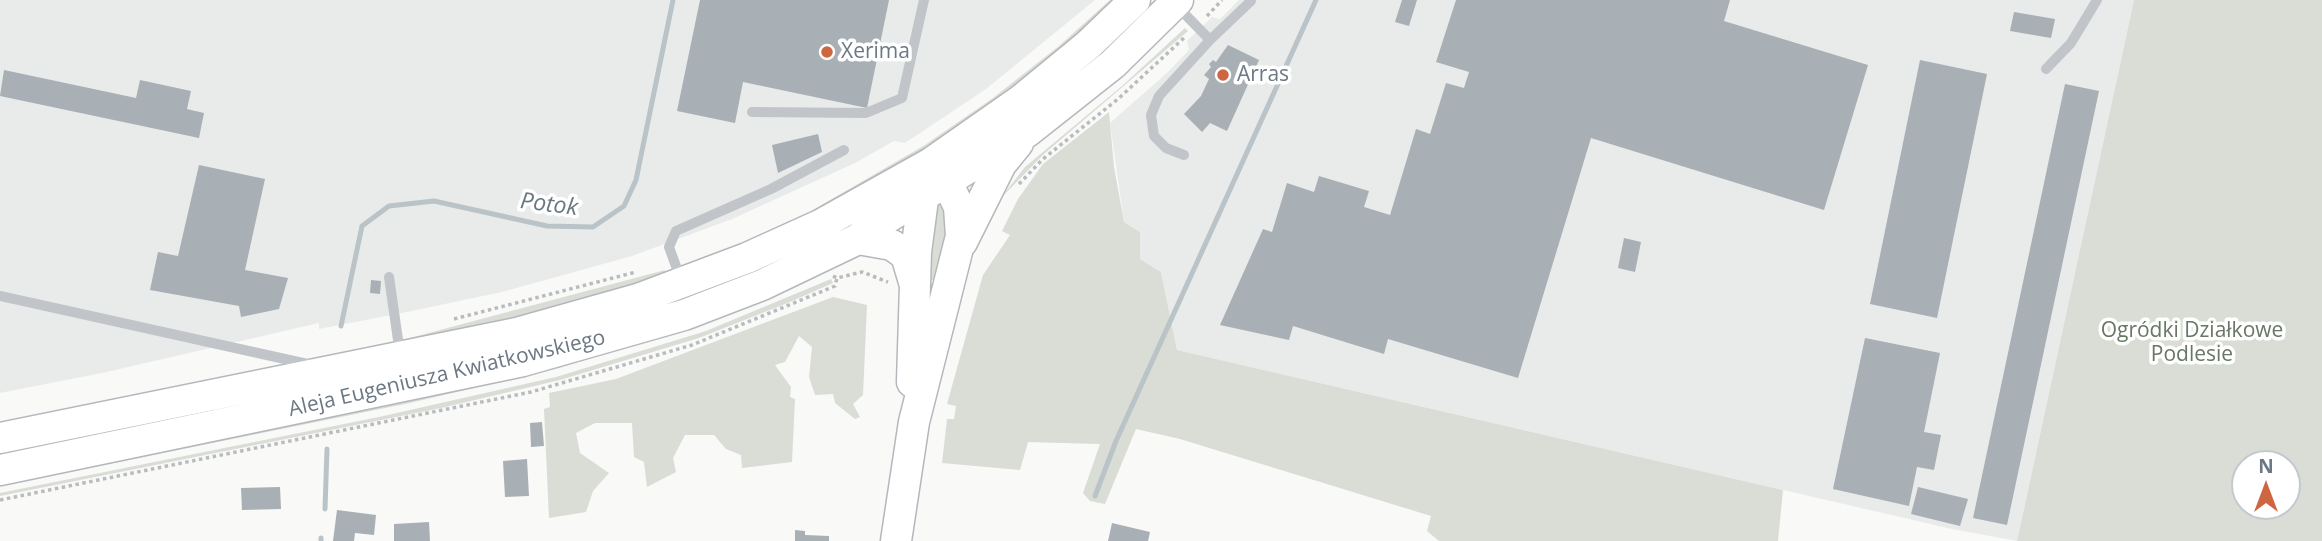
<!DOCTYPE html>
<html>
<head>
<meta charset="utf-8">
<style>
	body { margin:0 }
	#map { position:relative; width:2322px; height:541px; overflow:hidden; background:#f9f9f7; font-family:"Open Sans",sans-serif }
	canvas { display:block }
	.north { position:absolute; left:2231px; top:450px; width:70px; height:70px; box-sizing:border-box; background:#fff; border:2px solid #c4c9ce; border-radius:50%; rotate:0deg; font-size:19px; font-weight:700; line-height:28px; text-align:center; color:#6c7884 }
	.north::after { content:''; display:block; margin:auto; width:24px; height:32px; background:#ce6641; clip-path:polygon(50% 0,100% 100%,50% 72%,0 100%) }
</style>
</head>
<body>
<div id="map">
<canvas width="2322" height="541"></canvas>
<div class="north">N</div>
</div>
<script>
const ctx = document.querySelector('canvas').getContext('2d');
ctx.lineJoin = 'round';
function fillPath(path, color) { ctx.fillStyle = color; ctx.fill(path, 'evenodd'); }
const shape = rows => new Path2D(rows.map(r => 'M' + r).join(''));
function trace(path, color, width, dash) { ctx.strokeStyle = color; ctx.lineWidth = width; ctx.lineCap = dash ? 'butt' : 'round'; ctx.setLineDash(dash || []); ctx.stroke(path); }
function drawText(font, color, halo, rows, align = 'center') {
  ctx.font = font + ' "Open Sans",sans-serif'; ctx.lineWidth = 7; ctx.setLineDash([]); ctx.textBaseline = 'middle'; ctx.strokeStyle = halo; ctx.fillStyle = color; for (const [text, x, y, turn = 0] of rows) {
    ctx.save(); ctx.translate(x, y); ctx.rotate((+turn || 0) * Math.PI / 180); ctx.textAlign = isNaN(turn) ? turn : align; if (halo) ctx.strokeText(text, 0, 0); ctx.fillText(text, 0, 0); ctx.restore();
  }
}
fillPath(shape([
	[0,0,1095,0,986,89,905,143,894,141,855,163,732,219,632,256,502,292,402,313,319,329,319,323,102,373,0,393],
	[1239,0,2134,0,2017,541,1952,529,1177,350,1161,272,1140,259,1140,232,1124,222,1110,123,1168,72,1189,50,1187,41,1212,17,1220,19]
]), '#e9ebea');
fillPath(shape([
	[1110,0,1121,0,970,123,823,212,820,206,925,145,993,98,1059,46],
	[2134,0,2322,0,2322,541,2017,541],
	[2287,464,2287,506,2245,506,2245,464],
	[1185,28,1188,31,1044,154,1000,199,1025,167,1122,86],
	[1109,112,1114,167,1124,222,1140,232,1140,259,1161,272,1177,350,1783,490,1778,541,1439,541,1427,531,1431,516,1180,439,1136,429,1105,504,1090,501,1083,493,1100,444,1028,442,1020,470,942,463,947,419,954,419,956,406,947,404,983,275,1010,235,1002,231,1018,199,1043,164],
	[938,200,954,214,939,282,923,277],
	[829,269,742,310,559,368,410,403,0,486,0,480],
	[665,270,663,275,601,298,416,342,410,338],
	[831,279,833,283,790,302,699,338,560,380,441,408,0,496,0,493,379,417,556,377,706,331],
	[833,297,867,305,863,395,853,404,860,417,855,419,835,403,833,394,815,395,809,377,812,347,799,336,785,362,775,365,791,387,790,397,795,399,792,462,742,468,741,455,726,449,714,435,685,435,673,458,676,472,647,487,644,462,634,457,632,423,595,423,576,433,580,453,609,473,593,491,586,512,549,518,544,409,550,407,549,393,616,379]
]), '#d9ddd6');
trace(shape([
	[341,326,362,226,389,206,434,201,547,226,593,227,624,206,636,180,673,0],
	[1095,496,1116,441,1316,0],
	[325,509,327,449],
	[321,541,321,538]
]), '#bac3c7', 5);
fillPath(shape([
	[700,0,889,0,867,108,743,82,735,123,677,111],
	[1402,0,1417,0,1409,26,1395,22],
	[1456,0,1730,0,1724,21,1868,65,1824,210,1591,138,1518,378,1388,339,1384,354,1293,326,1289,340,1220,325,1263,229,1272,232,1287,183,1314,192,1319,176,1369,191,1364,207,1390,215,1416,129,1430,134,1446,83,1464,88,1469,72,1436,62],
	[2014,12,2055,19,2051,38,2010,31],
	[1228,45,1259,60,1227,131,1210,123,1202,132,1184,114,1201,96,1209,79,1204,75,1211,67,1209,64,1213,60,1216,62],
	[1920,60,1987,74,1937,318,1870,304],
	[4,70,136,98,140,80,191,91,187,109,204,113,199,138,0,96],
	[2065,84,2099,91,2007,525,1973,518],
	[818,134,822,152,778,173,772,145],
	[199,165,265,179,245,270,288,278,279,309,241,317,239,306,150,290,158,252,178,256],
	[1624,238,1641,242,1635,272,1618,268],
	[371,280,381,281,380,294,370,293],
	[1865,338,1940,353,1924,432,1941,435,1934,470,1917,467,1909,506,1833,489],
	[542,422,544,446,531,447,530,423],
	[527,459,529,496,505,497,503,461],
	[280,487,281,509,242,510,241,488],
	[1918,487,1968,499,1960,526,1911,514],
	[337,510,376,515,374,535,355,533,354,541,333,541],
	[429,522,430,541,394,541,394,524],
	[1112,523,1150,532,1148,541,1108,541],
	[795,530,805,531,805,535,829,536,829,541,795,541]
]), '#a8afb5');
const secondary = shape([
	[858,239,892,245,906,255,914,282],
	[962,242,1001,164,1018,143],
	[912,382,916,252,925,184],
	[0,438,517,333,638,299,747,258,820,225,931,163,1021,100,1088,45,1135,0],
	[0,470,523,361,684,315,762,285,858,239,874,226,1027,132,1113,64,1178,0],
	[896,541,914,422,961,236,959,207,947,182,934,166]
]);
trace(secondary, '#b4b8bc', 33);
trace(shape([
	[1207,16,1222,0],
	[1019,184,1043,159,1118,99,1186,36],
	[833,276,837,278,862,272,888,282],
	[454,319,636,272],
	[0,500,531,392,692,345,835,286,837,278]
]), '#b9bcbe', 3.5, [3.5, 3.5]);
trace(shape([
	[1177,6,1210,40,1159,96,1151,115,1154,136,1166,148,1184,155],
	[1210,40,1251,1],
	[2046,69,2071,43,2097,0],
	[752,112,866,113,902,98,924,0],
	[389,277,400,354],
	[681,280,669,247,676,231,771,189,844,150],
	[0,296,312,365]
]), '#c1c4c8', 10);
trace(secondary, '#fff', 30);
for (const [x, y, r, color] of [
	[827,52,7,"#ce6641"],
	[1223,75,7,"#ce6641"]
]) { const dot = new Path2D(); dot.arc(x, y, r, 0, 2 * Math.PI); ctx.fillStyle = color; ctx.fill(dot); trace(dot, '#fff', 2.5); }
drawText('21px', '#6c7884', '#fff', [
	["Xerima",841,52],
	["Arras",1237,75]
], 'left');
drawText('21px', '#687766', '#fff', [
	["Ogródki Działkowe",2192,331],
	["Podlesie",2192,355]
]);
drawText('21px', '#6c7884', '#fff', [
	["Aleja Eugeniusza Kwiatkowskiego",447,374,-13]
]);
drawText('italic 23px', '#67787f', '#fff', [
	["Potok",549,205,7]
]);
</script>
</body>
</html>
